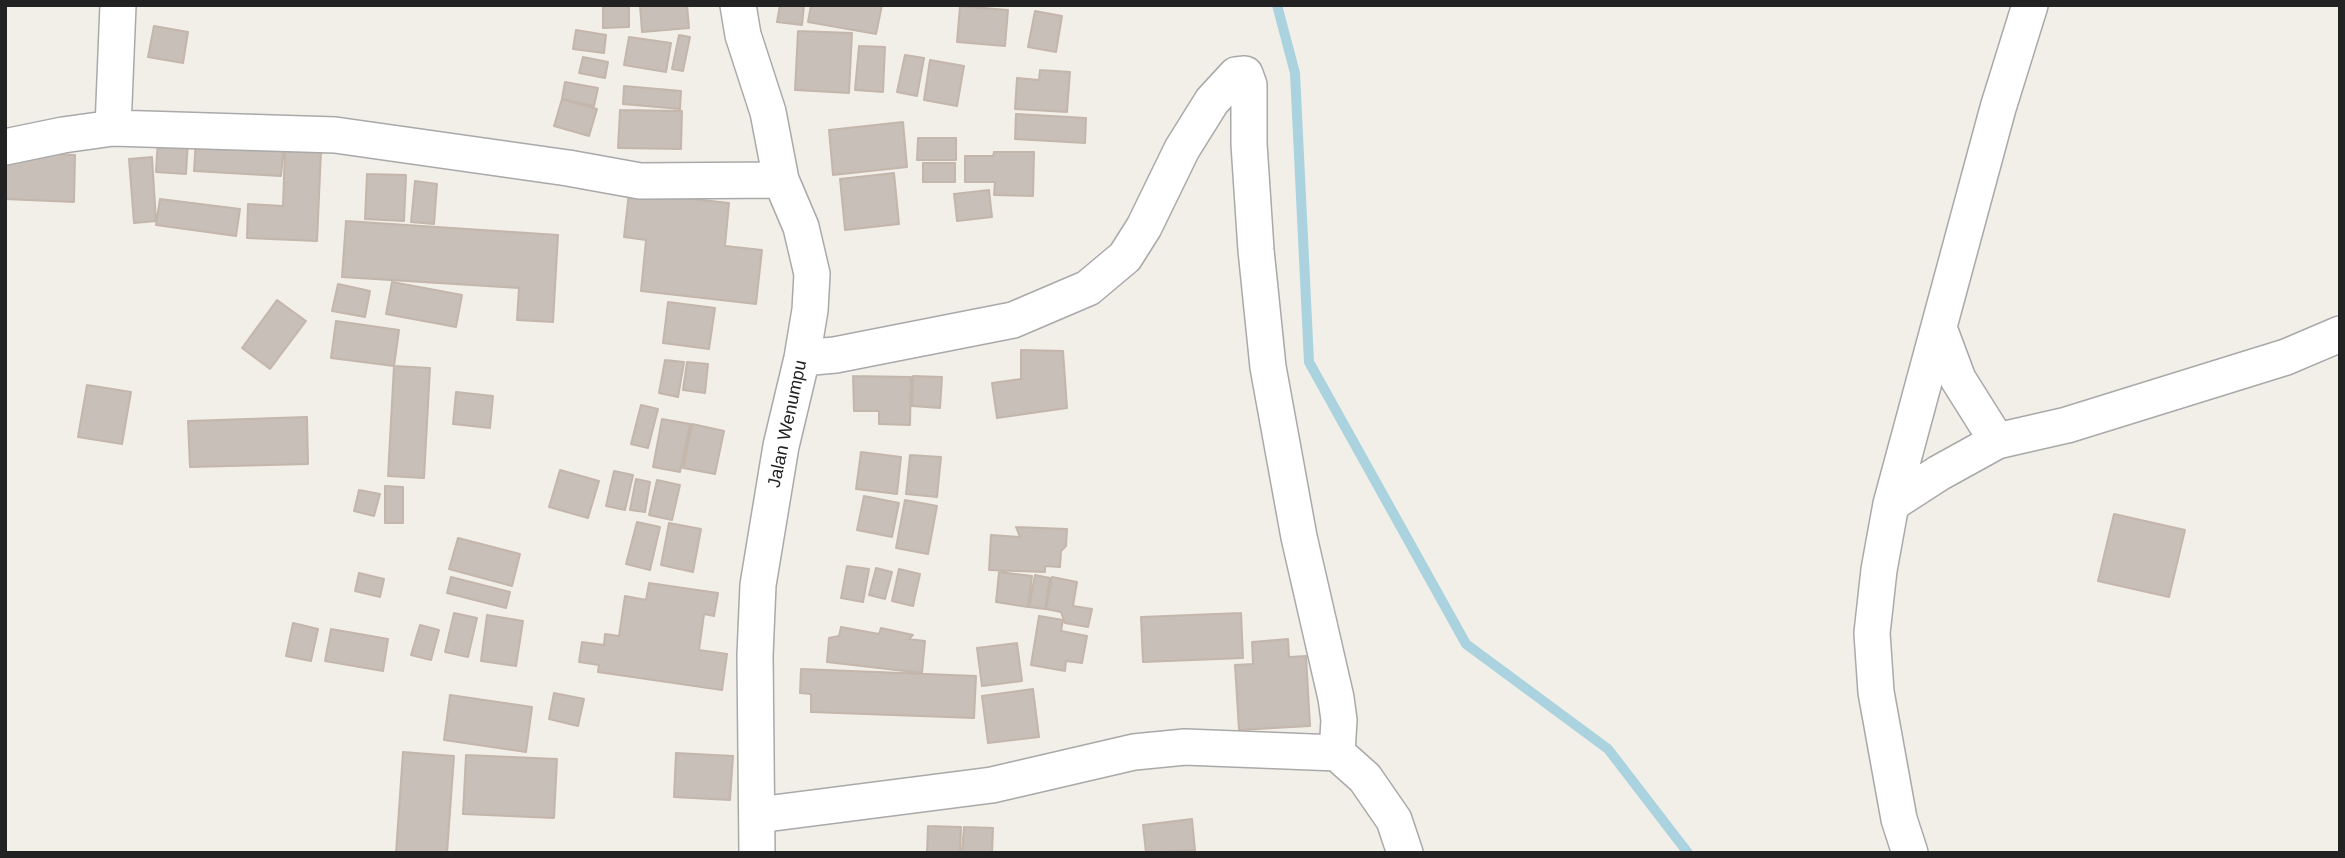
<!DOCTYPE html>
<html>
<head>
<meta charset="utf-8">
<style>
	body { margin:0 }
	#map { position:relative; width:2345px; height:858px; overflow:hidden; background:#f2efe9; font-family:Arial,sans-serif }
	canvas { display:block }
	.frame { position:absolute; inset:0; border:7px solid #222; pointer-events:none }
</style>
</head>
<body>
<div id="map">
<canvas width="2345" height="858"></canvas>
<div class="frame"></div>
</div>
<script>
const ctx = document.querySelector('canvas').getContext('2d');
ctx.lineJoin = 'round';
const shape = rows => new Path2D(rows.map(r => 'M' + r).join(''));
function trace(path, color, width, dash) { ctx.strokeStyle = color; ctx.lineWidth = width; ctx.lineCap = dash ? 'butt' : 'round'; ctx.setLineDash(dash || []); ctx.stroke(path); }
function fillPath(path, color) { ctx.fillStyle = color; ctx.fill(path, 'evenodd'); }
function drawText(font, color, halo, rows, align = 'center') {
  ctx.font = font + ' Arial,sans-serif'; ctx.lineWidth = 5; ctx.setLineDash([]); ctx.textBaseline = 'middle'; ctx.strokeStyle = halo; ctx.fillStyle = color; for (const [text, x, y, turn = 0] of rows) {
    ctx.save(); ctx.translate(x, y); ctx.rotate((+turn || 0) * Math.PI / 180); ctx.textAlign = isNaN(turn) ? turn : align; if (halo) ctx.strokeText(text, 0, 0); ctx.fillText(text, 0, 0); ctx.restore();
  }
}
trace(shape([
	[1277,5,1295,73,1309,362,1466,644,1608,749,1688,853]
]), '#aad3df', 10);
const building = shape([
	[603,5,629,5,629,27,603,28,603,5],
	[640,5,687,5,689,28,642,32,640,5],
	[780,5,804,5,802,25,777,22,780,5],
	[811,5,882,5,876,34,808,22,811,5],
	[960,6,1008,10,1005,46,957,42,960,6],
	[1035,11,1062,16,1056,52,1028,47,1035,11],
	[154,26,188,32,183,63,148,57,154,26],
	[576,30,606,35,604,53,573,49,576,30],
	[798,31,852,33,849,93,795,90,798,31],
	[679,35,690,37,683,71,672,69,679,35],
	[629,37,671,43,666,72,624,65,629,37],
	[859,46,885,47,883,92,855,90,859,46],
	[905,55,924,58,917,96,897,92,905,55],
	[583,57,608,62,605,78,579,73,583,57],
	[930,60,964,66,957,106,924,100,930,60],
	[1040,70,1070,72,1067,112,1015,109,1017,78,1039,80,1040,70],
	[565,82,598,88,594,106,562,99,565,82],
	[624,86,681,91,680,109,623,104,624,86],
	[562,99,597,109,589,136,554,126,562,99],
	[620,110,682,111,681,149,618,148,620,110],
	[1016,114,1086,118,1085,143,1015,139,1016,114],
	[903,122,907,167,833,175,829,130,903,122],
	[918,138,956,138,956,160,917,160,918,138],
	[158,139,188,141,186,174,156,172,158,139],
	[196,139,284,144,281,176,194,171,196,139],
	[285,149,321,151,317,241,247,238,248,204,283,206,285,149],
	[5,152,75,155,74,202,5,199,5,152],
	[994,152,1034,152,1033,196,994,195,995,182,965,182,965,156,993,156,994,152],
	[152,157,156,221,134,223,129,159,152,157],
	[923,163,955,163,955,182,923,182,923,163],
	[894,173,899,224,845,230,840,179,894,173],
	[367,174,406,175,404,221,365,219,367,174],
	[415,181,437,184,434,224,411,222,415,181],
	[989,190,992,217,957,221,954,194,989,190],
	[629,192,729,203,725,246,762,250,756,304,641,291,646,240,624,237,629,192],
	[160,199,240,209,236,236,156,225,160,199],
	[346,221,558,235,553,322,517,320,519,288,342,277,346,221],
	[392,282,462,295,456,327,386,314,392,282],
	[338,284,370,291,365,317,332,311,338,284],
	[277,300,306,321,270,369,242,348,277,300],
	[668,302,715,308,709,349,663,343,668,302],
	[336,321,399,330,394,366,331,358,336,321],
	[1021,350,1063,351,1067,408,997,418,992,383,1021,379,1021,350],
	[665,360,684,362,678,397,659,393,665,360],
	[687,362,708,364,705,393,683,390,687,362],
	[394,366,430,368,424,478,388,476,394,366],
	[853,376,911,377,910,425,879,424,879,411,854,411,853,376],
	[913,376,942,377,940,408,912,406,913,376],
	[87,385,131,392,122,444,78,437,87,385],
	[456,392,493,396,490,428,453,424,456,392],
	[641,405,658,409,648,448,631,444,641,405],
	[307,417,308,464,190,467,188,421,307,417],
	[662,419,690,424,680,472,653,467,662,419],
	[692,424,724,431,715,474,683,468,692,424],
	[861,452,901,457,897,494,856,489,861,452],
	[910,455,941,457,937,497,906,494,910,455],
	[560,470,599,481,588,518,549,507,560,470],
	[614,471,633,475,625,510,606,506,614,471],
	[636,479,650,482,645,512,630,510,636,479],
	[657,480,680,485,672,520,649,515,657,480],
	[385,486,403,487,403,523,385,523,385,486],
	[359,490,380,494,374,516,354,511,359,490],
	[864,496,899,503,892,537,857,530,864,496],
	[905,500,937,506,928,554,896,548,905,500],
	[2114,514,2185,530,2169,597,2098,581,2114,514],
	[637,522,660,527,650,570,626,564,637,522],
	[669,523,701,529,693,572,661,565,669,523],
	[1016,527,1067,529,1066,546,1061,551,1060,567,1045,566,1045,572,989,570,991,535,1020,537,1016,527],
	[458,538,520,554,512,586,449,569,458,538],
	[847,566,869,569,863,602,841,598,847,566],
	[876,568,892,572,885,599,869,595,876,568],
	[899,569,920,574,913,606,892,601,899,569],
	[999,572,1032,576,1028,607,996,602,999,572],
	[359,573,384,579,380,597,355,591,359,573],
	[1035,575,1050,578,1045,609,1029,607,1035,575],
	[451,577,510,592,506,608,447,593,451,577],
	[1052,577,1077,582,1073,606,1092,609,1088,627,1065,623,1061,612,1046,609,1052,577],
	[649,583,718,593,714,616,704,614,699,650,727,654,722,690,598,672,599,665,579,662,582,642,604,645,605,634,619,636,625,596,646,600,649,583],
	[454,613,477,618,468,657,445,652,454,613],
	[1241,613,1243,658,1143,662,1141,617,1241,613],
	[487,615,523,621,516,666,481,661,487,615],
	[1039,616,1063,620,1061,631,1087,636,1082,663,1066,661,1065,671,1031,665,1039,616],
	[293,623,318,629,311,661,286,656,293,623],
	[420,625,439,630,431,660,411,655,420,625],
	[841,627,879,634,881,628,913,635,909,639,925,641,922,673,827,662,829,638,839,636,841,627],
	[331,629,388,639,383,671,325,661,331,629],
	[1288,639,1289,657,1306,656,1310,726,1239,730,1235,665,1253,664,1252,642,1288,639],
	[1017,643,1022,681,982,686,977,648,1017,643],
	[801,669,976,676,974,718,811,712,811,694,800,693,801,669],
	[1033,689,1039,737,988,743,982,696,1033,689],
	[554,693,584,699,578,726,549,719,554,693],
	[450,695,532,707,526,752,444,740,450,695],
	[403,752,454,756,447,853,396,853,403,752],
	[676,753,733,756,730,800,674,797,676,753],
	[466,755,557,759,554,818,463,814,466,755],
	[1192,819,1195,850,1146,853,1143,825,1192,819],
	[928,826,961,827,960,853,927,853,928,826],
	[964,827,993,828,992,853,962,853,964,827]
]);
fillPath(building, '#c7bfb8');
trace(building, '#c4b6ab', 2);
const minor = shape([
	[738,5,743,35,768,112,781,180,801,227,812,274,810,310,802,358,781,446,758,585,755,655,757,853],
	[113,128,118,5],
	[5,147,63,135,113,128,335,135,568,168,640,181,781,180],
	[1939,328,1958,379,1997,441],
	[802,358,835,355,1013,320,1088,288,1125,257,1144,227,1182,149,1212,101,1236,75,1245,74,1249,85,1249,144,1256,250,1268,367,1299,537,1336,698,1339,720,1337,753],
	[1891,504,1939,473,1997,441,2067,425,2286,357,2340,334],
	[758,815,992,785,1134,752,1185,747,1337,753,1365,778,1394,820,1405,853],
	[1910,853,1899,819,1876,692,1872,633,1879,570,1891,504,1998,108,2030,5]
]);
trace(minor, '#a9a9a9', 38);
trace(minor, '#fff', 35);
drawText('18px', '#222', '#fff', [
	["Jalan Wenumpu",788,424,-78]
]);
</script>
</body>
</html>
